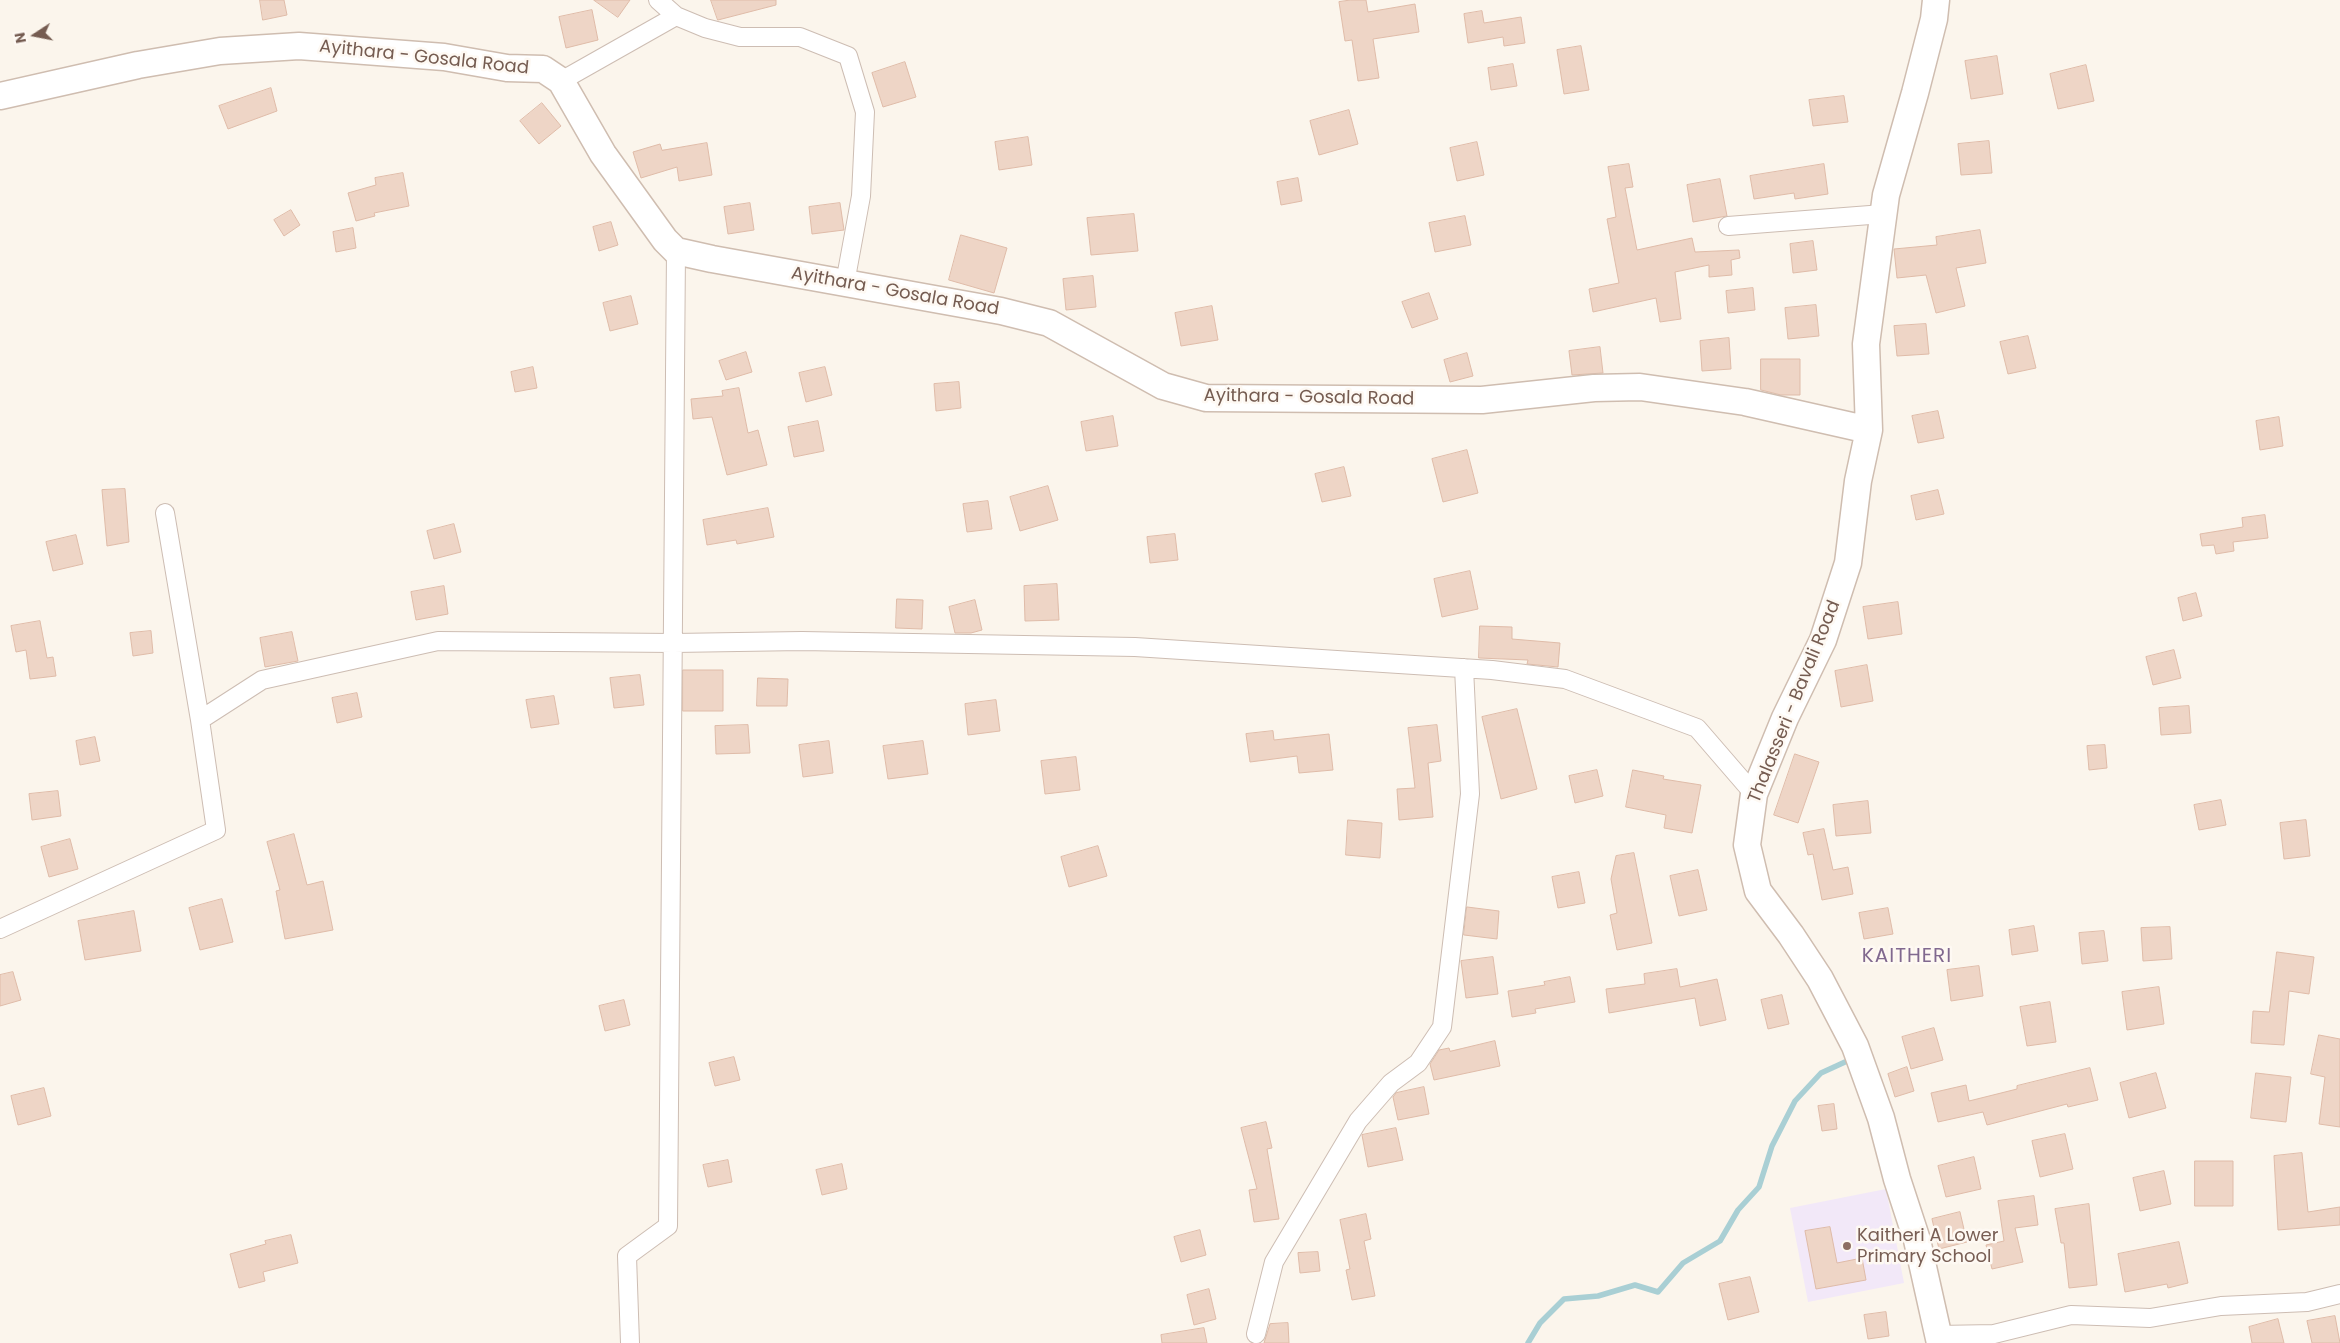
<!DOCTYPE html>
<html>
<head>
<meta charset="utf-8">
<style>
  body { margin:0 }
  #map { position:relative; width:2340px; height:1343px; overflow:hidden; background:#fbf5ec; font-family:Poppins,sans-serif }
  canvas { display:block }
  .north { position:absolute; left:10px; top:10px; width:50px; height:50px; -webkit-text-stroke:4px #fef9f3; paint-order:stroke; rotate:259deg; font-size:14px; font-weight:700; line-height:20px; text-align:center; color:#755c51 }
  .north::after { content:''; display:block; margin:auto; width:18px; height:22px; background:#755c51; clip-path:polygon(50% 0,100% 100%,50% 72%,0 100%) }
</style>
</head>
<body>
<div id="map">
<canvas width="2340" height="1343"></canvas>
<div class="north">N</div>
</div>
<script>
const context = document.querySelector('canvas').getContext('2d');
context.lineJoin = 'round';
function paint(path, color) { context.fillStyle = color; context.fill(path, 'evenodd'); }
function strokePath(path, color, width, dash) { context.strokeStyle = color; context.lineWidth = width; context.lineCap = dash ? 'butt' : 'round'; context.setLineDash(dash || []); context.stroke(path); }
function label(font, color, halo, rows, align = 'center') {
  context.font = font + ' Poppins,sans-serif'; context.lineWidth = 5; context.setLineDash([]); context.textBaseline = 'middle'; context.strokeStyle = halo; context.fillStyle = color; for (const [text, x, y, turn = 0] of rows) {
    context.save(); context.translate(x, y); context.rotate((+turn || 0) * Math.PI / 180); context.textAlign = isNaN(turn) ? turn : align; if (halo) context.strokeText(text, 0, 0); context.fillText(text, 0, 0); context.restore();
  }
}
paint(new Path2D(`
  M1886,1189L1904,1283L1808,1302L1790,1208Z`), '#f2e8f8');
strokePath(new Path2D(`
  M1528,1343L1540,1323L1564,1299L1598,1296L1635,1285L1658,1292L1683,1263L1720,1241L1738,1210L1759,1187L1772,1146L1795,1101L1821,1073L1845,1062`), '#a9cfd4', 5.5);
const building = new Path2D(`
  M260,0H284L287,15L263,20Z
  M594,0H630L618,17Z
  M711,0H776V5L718,20Z
  M1351,0H1366L1368,12L1415,4L1419,32L1373,39L1379,78L1358,81L1352,40L1345,41L1339,2Z
  M592,10L598,40L566,48L559,17Z
  M1482,11L1484,23L1521,17L1525,43L1504,46L1503,37L1468,43L1464,14Z
  M1581,46L1589,90L1564,94L1557,50Z
  M1997,56L2003,94L1971,99L1965,61Z
  M905,62L916,97L883,107L872,73Z
  M1513,64L1517,86L1491,90L1488,68Z
  M2086,65L2094,101L2058,109L2050,74Z
  M271,88L277,111L228,129L219,106Z
  M1844,96L1848,122L1813,126L1809,100Z
  M542,103L561,126L539,144L520,121Z
  M1349,110L1358,144L1319,155L1310,121Z
  M1028,137L1032,165L999,170L995,142Z
  M1989,141L1992,173L1961,175L1958,144Z
  M1477,142L1484,175L1457,181L1450,148Z
  M707,143L712,175L679,181L677,167L641,178L633,152L660,144L662,150Z
  M1629,164L1633,187L1625,188L1637,250L1692,238L1695,252L1739,250L1740,258L1731,260L1732,275L1709,277V265L1675,272L1681,319L1660,322L1656,298L1593,312L1589,289L1619,283L1607,219L1616,217L1608,167Z
  M1824,164L1828,194L1795,199L1794,193L1754,199L1750,176Z
  M403,173L409,206L374,213L375,216L356,221L348,193L376,185L375,178Z
  M1298,178L1302,201L1281,205L1277,182Z
  M1720,179L1727,216L1693,222L1687,185Z
  M750,203L754,230L728,234L724,207Z
  M840,203L844,230L812,234L809,207Z
  M291,210L300,225L284,236L274,220Z
  M1134,214L1138,251L1091,255L1087,218Z
  M1465,216L1471,245L1435,252L1429,223Z
  M611,222L618,245L599,251L593,227Z
  M353,228L356,248L336,252L333,232Z
  M1980,230L1986,263L1956,268L1965,306L1936,313L1926,275L1897,278L1894,249L1937,245L1936,237Z
  M961,235L1007,248L994,293L949,280Z
  M1813,241L1817,270L1793,273L1790,244Z
  M1093,276L1096,307L1066,310L1063,279Z
  M1753,288L1755,310L1728,313L1726,291Z
  M1429,293L1438,319L1412,328L1402,302Z
  M631,296L638,324L610,331L603,303Z
  M1816,305L1819,336L1788,339L1785,308Z
  M1212,306L1218,340L1181,346L1175,313Z
  M1926,324L1929,354L1897,356L1894,326Z
  M2028,336L2036,368L2008,374L2000,342Z
  M1729,338L1731,369L1702,371L1700,341Z
  M1600,347L1603,373L1572,375L1569,351Z
  M746,352L752,372L726,380L719,361Z
  M1467,353L1473,376L1450,382L1444,360Z
  M1761,359H1800V395H1781L1761,390Z
  M533,367L537,388L515,392L511,372Z
  M825,367L832,395L806,402L799,373Z
  M959,382L961,408L936,411L934,384Z
  M739,388L748,433L758,430L767,465L727,475L712,417L693,419L691,399L723,396L722,391Z
  M1938,411L1944,438L1918,443L1912,416Z
  M1113,416L1118,446L1086,451L1081,422Z
  M2279,417L2283,446L2260,450L2256,421Z
  M818,421L824,451L794,457L788,427Z
  M1467,450L1478,493L1443,502L1432,459Z
  M1344,467L1351,496L1322,502L1315,474Z
  M1048,486L1058,520L1020,531L1010,497Z
  M125,489L129,542L107,546L102,490Z
  M1938,490L1944,514L1916,520L1911,496Z
  M988,501L992,529L967,532L963,504Z
  M768,508L774,537L737,544L736,540L707,545L703,520Z
  M2265,515L2268,538L2233,542L2234,551L2216,554L2214,545L2202,546L2200,534L2243,527L2242,518Z
  M454,524L461,552L434,559L427,531Z
  M1175,534L1178,560L1150,563L1147,537Z
  M76,535L83,564L53,571L46,542Z
  M1470,571L1478,609L1442,617L1434,579Z
  M1057,584L1059,620L1025,621L1024,586Z
  M444,586L448,614L416,620L411,592Z
  M2196,593L2202,616L2183,621L2178,598Z
  M897,599L923,600L922,629L896,628Z
  M975,600L982,630L971,633H955L949,607Z
  M1898,602L1902,634L1868,639L1863,607Z
  M40,621L47,658L53,657L56,676L30,679L26,650L16,652L11,626Z
  M1480,626L1512,627V639L1560,643L1558,667L1527,664L1528,660L1479,658Z
  M151,631L153,653L133,656L130,633Z
  M292,632L298,661L265,667L260,638Z
  M2174,650L2181,678L2153,685L2146,657Z
  M1867,665L1873,701L1841,707L1835,671Z
  M683,670H723V711H683Z
  M640,675L644,705L614,708L610,678Z
  M758,678L788,679L787,706H757Z
  M357,693L362,717L337,723L332,698Z
  M554,696L559,724L531,728L526,700Z
  M996,700L1000,731L968,735L965,704Z
  M2189,706L2191,733L2161,735L2159,708Z
  M1517,709L1537,789L1501,799L1482,717Z
  M748,725L750,753L716,754L715,726Z
  M1437,725L1441,761L1428,763L1433,817L1399,820L1397,789L1415,788L1408,728Z
  M1273,731L1274,740L1329,734L1333,770L1299,773L1297,756L1250,762L1246,734Z
  M95,737L100,761L80,765L76,741Z
  M829,741L833,773L803,777L799,745Z
  M923,741L928,774L888,779L883,746Z
  M2105,745L2107,768L2089,770L2087,746Z
  M1795,754L1819,762L1798,823L1774,815Z
  M1076,757L1080,790L1045,794L1041,761Z
  M1597,770L1603,796L1575,803L1569,776Z
  M1633,770L1664,776L1663,779L1701,785L1692,833L1664,828L1666,815L1626,807Z
  M58,791L61,816L32,820L29,794Z
  M2221,800L2226,825L2199,830L2194,805Z
  M1868,801L1871,833L1836,836L1833,805Z
  M1348,820L1382,823L1380,858L1346,855Z
  M2306,820L2310,856L2284,859L2280,823Z
  M1824,829L1833,870L1848,867L1853,894L1822,900L1813,854L1808,855L1803,833Z
  M294,834L307,885L323,881L333,930L285,939L276,891L280,890L267,842Z
  M70,839L78,869L49,877L41,847Z
  M1098,846L1107,876L1069,887L1061,857Z
  M1634,853L1652,943L1617,950L1610,915L1617,913L1611,879L1616,856Z
  M1698,870L1707,910L1679,916L1670,876Z
  M1579,872L1585,903L1558,908L1552,877Z
  M222,899L233,942L200,950L189,908Z
  M1467,907L1499,911L1497,939L1464,935Z
  M1888,908L1893,934L1864,939L1859,913Z
  M134,911L141,951L85,960L78,921Z
  M2034,926L2038,951L2012,955L2009,930Z
  M2170,927L2172,959L2143,961L2141,928Z
  M2104,931L2108,961L2082,964L2079,933Z
  M2277,952L2314,957L2309,994L2289,991L2284,1045L2251,1043L2253,1011L2269,1012Z
  M1493,957L1498,994L1466,998L1461,961Z
  M1979,966L1983,996L1951,1001L1947,970Z
  M1677,969L1680,987L1717,979L1726,1020L1700,1026L1695,998L1609,1013L1606,989L1645,984L1644,974Z
  M13,972L21,1000L0,1006V975Z
  M1570,977L1575,1002L1535,1009L1536,1013L1512,1017L1508,991L1545,985L1544,982Z
  M2159,987L2164,1024L2127,1030L2122,992Z
  M1782,995L1789,1024L1768,1029L1761,1000Z
  M624,1000L630,1025L605,1031L599,1006Z
  M2050,1002L2056,1042L2027,1046L2020,1007Z
  M1934,1028L1943,1060L1911,1069L1902,1037Z
  M2319,1035L2340,1039V1127L2319,1124L2325,1077L2311,1074Z
  M1495,1041L1500,1066L1434,1080L1430,1064L1439,1050L1449,1048L1450,1051Z
  M734,1057L740,1080L715,1086L709,1063Z
  M1907,1067L1914,1091L1895,1097L1888,1074Z
  M2090,1068L2098,1100L2068,1107L2067,1104L1987,1125L1983,1112L1938,1122L1931,1093L1966,1085L1969,1101L2017,1089V1086Z
  M2156,1073L2166,1108L2129,1118L2120,1083Z
  M2256,1073L2291,1077L2286,1122L2251,1118Z
  M1424,1087L1429,1114L1398,1120L1393,1097L1396,1093Z
  M44,1088L51,1116L18,1125L11,1096Z
  M1834,1104L1837,1129L1822,1131L1818,1106Z
  M1266,1122L1272,1148L1267,1149L1279,1219L1254,1222L1249,1190L1257,1189L1241,1128Z
  M1396,1128L1403,1160L1368,1167L1362,1135Z
  M2065,1134L2073,1169L2040,1177L2032,1141Z
  M2302,1153L2308,1212L2340,1207V1225L2278,1230L2274,1156Z
  M1974,1157L1981,1189L1946,1197L1938,1166Z
  M728,1160L732,1182L708,1187L703,1165Z
  M2195,1161H2233V1206H2195Z
  M842,1164L847,1189L822,1195L816,1170Z
  M2164,1171L2171,1204L2140,1211L2133,1178Z
  M2034,1196L2038,1225L2015,1228L2023,1262L1992,1269L1986,1245L2004,1241L1998,1201Z
  M2089,1204L2097,1285L2069,1288L2064,1243H2061L2055,1209Z
  M1960,1212L1967,1242L1939,1249L1932,1219Z
  M1366,1214L1371,1239L1364,1241L1375,1296L1352,1300L1346,1270L1350,1269L1340,1220Z
  M1830,1227L1837,1263L1862,1258L1866,1280L1816,1289L1805,1231Z
  M1200,1230L1206,1255L1181,1262L1174,1237Z
  M291,1235L298,1263L263,1272L265,1281L239,1288L230,1254L266,1244L265,1241Z
  M2179,1242L2188,1283L2168,1288L2167,1284L2125,1292L2118,1254Z
  M1318,1252L1320,1271L1300,1273L1298,1253Z
  M1750,1277L1759,1312L1728,1320L1719,1284Z
  M1209,1289L1216,1319L1194,1325L1187,1295Z
  M1886,1312L1889,1336L1868,1339L1864,1315Z
  M2335,1316L2340,1343H2312L2307,1321Z
  M2278,1319L2284,1343H2252L2249,1327Z
  M1288,1323L1289,1343H1264L1270,1324Z
  M1204,1328L1207,1343H1162L1161,1335Z`);
paint(building, '#eed5c6');
strokePath(building, '#dfbba8', 1);
const street = new Path2D(`
  M658,0L676,16L705,28L740,37H800L848,56L865,112L861,196L845,283
  M561,81L676,16
  M1728,226L1883,214
  M165,513L200,720
  M0,929L216,830L200,720L262,680L438,641L674,643L802,641L1135,647L1492,670L1565,679L1697,728L1754,794
  M1256,1334L1274,1262L1358,1121L1391,1083L1418,1063L1442,1027L1470,794L1464,668
  M1938,1335L1994,1334L2071,1315L2150,1318L2221,1306L2307,1302L2340,1294
  M630,1343L627,1256L668,1226L676,251`);
const secondary = new Path2D(`
  M1936,0L1934,19L1915,93L1886,195L1866,344L1869,430L1858,481L1848,563L1823,640L1785,718L1754,794L1747,845L1758,891L1791,935L1820,979L1855,1046L1881,1118L1897,1179L1917,1240L1940,1343
  M0,96L138,65L220,51L299,46L444,57L507,68L543,69L561,81L603,154L665,240L676,251L712,259L1001,311L1049,323L1163,386L1206,398L1482,400L1594,388L1640,387L1745,402L1869,430`);
strokePath(street, '#cdbdb3', 20);
strokePath(secondary, '#cfbdb0', 29);
strokePath(street, '#fff', 18);
strokePath(secondary, '#fff', 26);
for (const [x, y, r, color] of [
  [1847,1246,5,"#8d6e63"]
]) { const dot = new Path2D(); dot.arc(x, y, r, 0, 2 * Math.PI); context.fillStyle = color; context.fill(dot); strokePath(dot, '#fef9f3', 2); }
label('18px', '#755c51', '#fef9f3', [
  ["Ayithara - Gosala Road",424,58,6],
  ["Ayithara - Gosala Road",895,292,10],
  ["Ayithara - Gosala Road",1309,398,1],
  ["Thalasseri - Bavali Road",1795,702,-68]
]);
label('18px', '#785e54', '#fef9f3', [
  ["Kaitheri A Lower",1857,1236],
  ["Primary School",1857,1257]
], 'left');
context.letterSpacing = '1px';
label('20px', '#81698f', '#fef9f3', [
  ["KAITHERI",1907,957]
]);
context.letterSpacing = '0px';
</script>
</body>
</html>
